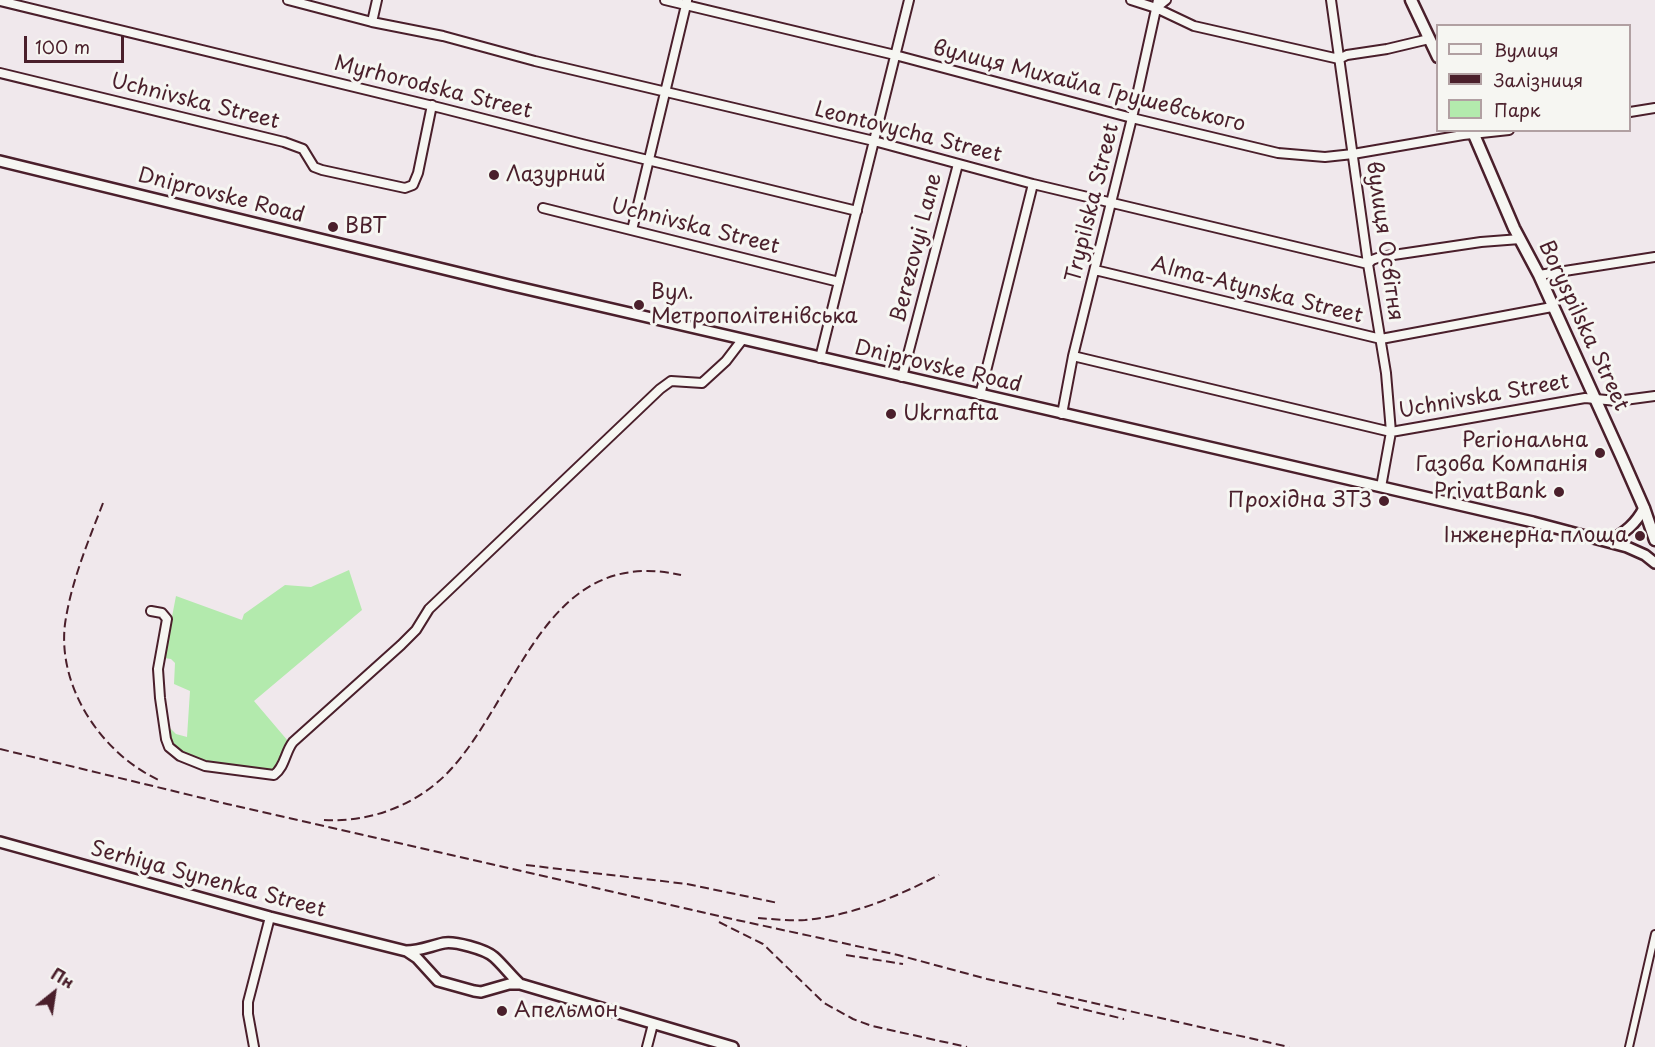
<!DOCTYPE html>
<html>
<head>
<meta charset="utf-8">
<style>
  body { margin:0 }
  #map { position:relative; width:1655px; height:1047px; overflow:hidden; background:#f0e8ec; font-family:"Playpen Sans",sans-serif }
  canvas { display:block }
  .legend { position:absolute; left:1436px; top:24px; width:195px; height:108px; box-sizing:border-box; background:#f6f6f2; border:2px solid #b1a0a2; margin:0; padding:8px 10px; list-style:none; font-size:18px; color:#4a1f2b }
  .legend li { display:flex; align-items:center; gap:12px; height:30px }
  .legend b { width:30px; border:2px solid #b1a0a2 }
  .north { position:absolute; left:24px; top:963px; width:60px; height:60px; -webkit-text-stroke:4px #f6f6f2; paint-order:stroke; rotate:30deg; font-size:16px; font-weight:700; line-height:24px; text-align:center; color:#4a1f2b }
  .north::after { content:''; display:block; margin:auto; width:21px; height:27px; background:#4a1f2b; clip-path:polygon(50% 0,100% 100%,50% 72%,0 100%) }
  .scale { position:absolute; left:24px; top:36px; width:100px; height:27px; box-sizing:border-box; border:3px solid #4a1f2b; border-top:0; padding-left:8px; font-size:18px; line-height:21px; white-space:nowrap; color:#4a1f2b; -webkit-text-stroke:4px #f6f6f2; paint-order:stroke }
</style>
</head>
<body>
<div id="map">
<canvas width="1655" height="1047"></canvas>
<ul class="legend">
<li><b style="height:8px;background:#f6f6f2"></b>Вулиця</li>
<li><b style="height:8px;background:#4a1f2b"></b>Залізниця</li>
<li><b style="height:16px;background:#b3eaad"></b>Парк</li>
</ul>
<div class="north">Пн</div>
<div class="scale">100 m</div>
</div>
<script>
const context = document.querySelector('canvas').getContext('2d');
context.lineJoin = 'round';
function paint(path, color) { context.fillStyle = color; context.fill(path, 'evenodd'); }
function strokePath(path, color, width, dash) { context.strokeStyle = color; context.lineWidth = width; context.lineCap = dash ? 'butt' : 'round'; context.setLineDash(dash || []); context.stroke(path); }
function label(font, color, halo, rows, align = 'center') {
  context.font = font + ' "Playpen Sans",sans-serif'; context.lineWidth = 6; context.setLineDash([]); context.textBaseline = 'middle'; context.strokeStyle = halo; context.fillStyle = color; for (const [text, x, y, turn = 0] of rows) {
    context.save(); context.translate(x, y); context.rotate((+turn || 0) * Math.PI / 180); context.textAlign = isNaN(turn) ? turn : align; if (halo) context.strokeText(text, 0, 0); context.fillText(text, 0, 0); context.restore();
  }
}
paint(new Path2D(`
  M349,570L362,610L254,701L288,741L277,768L269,772C250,769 195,763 181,752C172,745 169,734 166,724L176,734L187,737L190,691L174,684L175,663L171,659L164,658L176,596L242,620L244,614L285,585L311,587Z`), '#b3eaad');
const pedestrian = new Path2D(`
  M1629,1047L1655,934`);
const minor = new Path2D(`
  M288,0L372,22L443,36L535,61L874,141L1033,184L1368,264L1372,260L1380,257L1481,242L1520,239
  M665,0L895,55L1132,118L1278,153L1325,157L1353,154L1463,135L1509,130
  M1131,0L1156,8L1194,26L1339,59L1347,55L1387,49L1429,39
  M1331,0L1368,264L1386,373L1391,432L1381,487
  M0,1L441,108L582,144L857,211
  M1156,8L1166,0
  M372,22L377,0
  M0,73L284,142L303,149L314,167L322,170L405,188L413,185L418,173L432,105
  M1630,112L1655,108
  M543,208L839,282
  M632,230L687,1
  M1095,270L1381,339L1552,307
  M1539,275L1655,257
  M1073,356L1391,432L1585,398L1617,401L1655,396
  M820,358L909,0
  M902,377L958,164
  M980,395L1033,184
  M1062,414L1073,356L1132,118L1158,0
  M151,611L162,613L167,619L158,669L160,698L166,739L169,747L180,756L205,766L274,775C285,767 285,752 293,742L401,645L416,630L429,609L660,389L671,381L702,383L726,361L742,340
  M254,1047L248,1014V1002L270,917
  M647,1047L653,1024`);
const tertiary = new Path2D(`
  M0,161L509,285L1533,522L1627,547L1645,555L1655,563
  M1610,541C1625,532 1636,524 1644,508
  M0,842L270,917L406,951C420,951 430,946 444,943C454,941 485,949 494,957C503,965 511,976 520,984
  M408,952L417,958L438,981L474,991L481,992L509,984H520L733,1047`);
const secondary = new Path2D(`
  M1411,0L1438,57
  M1472,130L1514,228L1539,275L1622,458L1644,508L1655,540`);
strokePath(pedestrian, '#4a1f2b', 10);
strokePath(minor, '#4a1f2b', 12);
strokePath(tertiary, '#4a1f2b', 14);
strokePath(secondary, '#4a1f2b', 15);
strokePath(pedestrian, '#f6f6f2', 6);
strokePath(minor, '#f6f6f2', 8);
strokePath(tertiary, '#f6f6f2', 9);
strokePath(secondary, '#f6f6f2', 10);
strokePath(new Path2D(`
  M103,503C88,542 71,582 65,624C57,689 104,756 161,781
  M0,749L227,804L723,917L898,955L987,979L1289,1047
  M324,820C371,823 420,804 452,768C521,691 547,545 681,575
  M526,865L687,884L778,903
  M758,918C773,919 790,921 805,920C854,915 896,897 939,875
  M719,922L763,944L824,1003L853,1019L872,1026L967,1047
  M846,955L903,964
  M1057,1003L1124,1019`), '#4a1f2b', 2, [9, 4.5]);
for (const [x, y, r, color] of [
  [494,175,6,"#4a1f2b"],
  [333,227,6,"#4a1f2b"],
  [639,305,6,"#4a1f2b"],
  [891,414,6,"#4a1f2b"],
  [1600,453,6,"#4a1f2b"],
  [1559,492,6,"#4a1f2b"],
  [1384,501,6,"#4a1f2b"],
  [1640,536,6,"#4a1f2b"],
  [502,1011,6,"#4a1f2b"]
]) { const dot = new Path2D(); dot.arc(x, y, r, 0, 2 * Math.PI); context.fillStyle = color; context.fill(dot); strokePath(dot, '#f6f6f2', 2); }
label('21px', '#4a1f2b', '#f6f6f2', [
  ["вулиця Михайла Грушевського",1089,87,14],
  ["Myrhorodska Street",433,88,14],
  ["Uchnivska Street",195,102,14],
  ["Leontovycha Street",908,133,14],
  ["Dniprovske Road",221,196,14],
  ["Trypilska Street",1093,203,-76],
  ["Uchnivska Street",695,227,14],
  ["вулиця Освітня",1384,241,82],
  ["Berezovyi Lane",917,248,-76],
  ["Alma-Atynska Street",1257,291,14],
  ["Boryspilska Street",1583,326,65],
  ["Dniprovske Road",938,367,13],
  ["Uchnivska Street",1484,397,-10],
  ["Serhiya Synenka Street",208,880,15]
]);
label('21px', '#4a1f2b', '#f6f6f2', [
  ["Лазурний",506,175],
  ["ВВТ",345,227],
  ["Вул.",651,293],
  ["Метрополітенівська",651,317],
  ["Ukrnafta",903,414],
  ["Регіональна",1588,441,"right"],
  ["Газова Компанія",1588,465,"right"],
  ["PrivatBank",1547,492,"right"],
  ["Прохідна ЗТЗ",1372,501,"right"],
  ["Інженерна площа",1628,536,"right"],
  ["Апельмон",514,1011]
], 'left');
</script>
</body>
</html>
